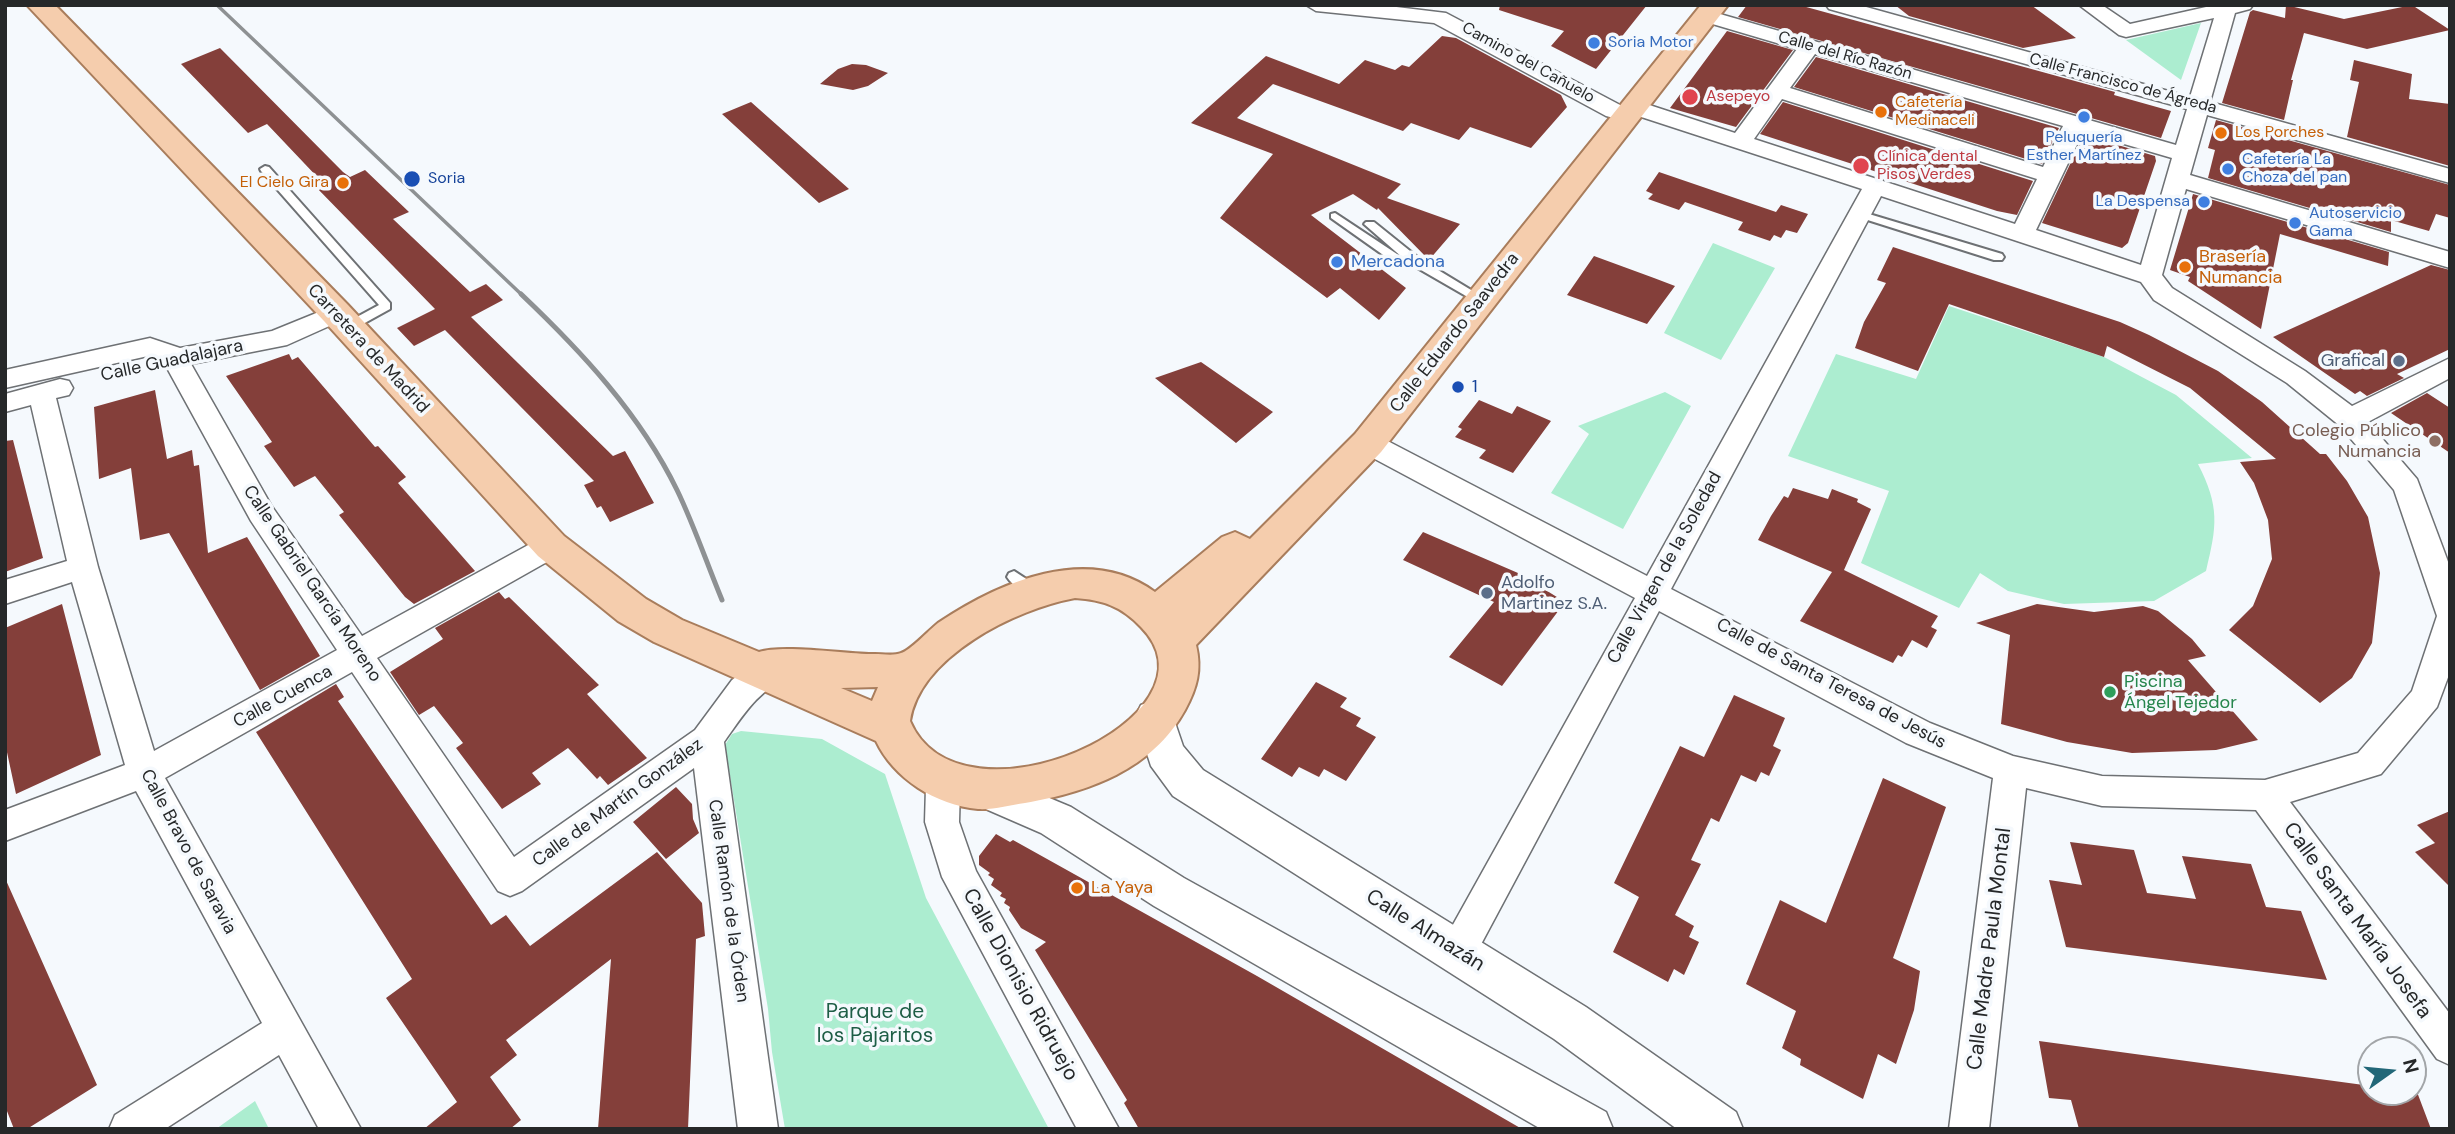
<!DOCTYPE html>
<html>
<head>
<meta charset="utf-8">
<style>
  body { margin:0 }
  #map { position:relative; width:2455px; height:1134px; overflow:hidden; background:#f5f9fd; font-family:"DM Sans",sans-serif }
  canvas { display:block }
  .frame { position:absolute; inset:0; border:7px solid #262829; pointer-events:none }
  .north { position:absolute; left:2357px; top:1036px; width:70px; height:70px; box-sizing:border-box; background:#f5f9fd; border:2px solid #a2a5a8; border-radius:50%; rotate:75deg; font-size:19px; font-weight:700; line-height:28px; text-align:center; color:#262829 }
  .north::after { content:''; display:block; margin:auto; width:24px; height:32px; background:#226778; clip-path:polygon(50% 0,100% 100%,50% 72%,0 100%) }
</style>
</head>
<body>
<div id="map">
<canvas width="2455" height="1134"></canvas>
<div class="frame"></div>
<div class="north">N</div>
</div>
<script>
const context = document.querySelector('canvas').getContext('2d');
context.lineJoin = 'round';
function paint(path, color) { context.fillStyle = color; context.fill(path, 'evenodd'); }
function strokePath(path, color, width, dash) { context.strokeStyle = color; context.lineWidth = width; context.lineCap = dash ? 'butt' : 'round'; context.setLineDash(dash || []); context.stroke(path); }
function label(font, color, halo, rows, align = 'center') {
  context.font = font + ' "DM Sans",sans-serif'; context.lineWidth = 7; context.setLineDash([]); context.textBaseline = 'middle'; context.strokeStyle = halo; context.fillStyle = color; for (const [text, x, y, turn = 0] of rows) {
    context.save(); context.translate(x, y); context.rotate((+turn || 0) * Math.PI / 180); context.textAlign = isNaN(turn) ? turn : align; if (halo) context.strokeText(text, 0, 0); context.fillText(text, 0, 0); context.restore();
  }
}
paint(new Path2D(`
  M2201,23L2181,80L2126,40Z
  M1713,243L1775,268L1721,360L1664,333Z
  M1949,306L2104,357L2176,395L2252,458L2198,464C2220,507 2217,526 2206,571L2154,601L2064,604L2008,591L1980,573L1959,608L1861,563L1889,491L1788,456L1836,354L1916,379Z
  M1665,392L1691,406L1623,529L1551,493L1589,434L1578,426Z
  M741,731L822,739L885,774L926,898L1049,1129H785L772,1052L768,1009L725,745L732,734Z
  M255,1101L269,1129H216Z`), '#acedd0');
paint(new Path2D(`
  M1500,5H1647L1596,69L1551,46L1564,31L1499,10Z
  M1747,5H1799L2115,92L2114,95L2171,111L2161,138L1738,17Z
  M1895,5H2031L2076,38L2023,48L1909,16Z
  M2286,5L2344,19L2412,5L2450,30L2367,49L2304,33L2291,80H2293L2284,120L2222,103L2250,12L2253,10L2285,18Z
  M1727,31L1793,50L1736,127L1670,108Z
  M1442,36L1456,38L1561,95L1567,107L1531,148L1470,127L1459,140L1411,123L1403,131L1273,84L1237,118L1401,184L1387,198L1460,224L1429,260L1378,208L1377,210L1353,194L1311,215L1406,288L1379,320L1340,288L1327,298L1220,218L1273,154L1191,123L1266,56L1339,84L1365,60L1395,70L1402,65L1409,67Z
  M220,48L343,172L350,177L365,170L409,212L393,219L470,292L486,284L503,300L471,317L613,456L625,451L654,503L610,522L601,506L597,508L584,485L594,481L445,330L414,346L397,328L435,309L314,185L322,182L267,124L248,133L181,64Z
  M1816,57L2059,128L2042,164L1794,87Z
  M2354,60L2412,74L2409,99L2450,104V166L2347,137L2359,82L2350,80Z
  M852,64L866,65L888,73L868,86L853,90L820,84L838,69Z
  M751,102L849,189L819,203L722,114Z
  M1783,102L2033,181L2017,215L1997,211L1760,134Z
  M2216,120L2450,185V218L2436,214L2429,231L2391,220V232L2208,178L2215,150L2208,148Z
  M2084,135L2155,156L2156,161L2128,243L2122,248L2042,223Z
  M1659,172L1776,212L1781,205L1808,214L1797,233L1786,230L1781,238L1774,235L1770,241L1738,230L1743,222L1685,202L1679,210L1648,199L1653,194L1646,191Z
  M2193,194L2389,252L2388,266L2280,234L2261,329L2188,281L2190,277L2170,270Z
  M1893,247L2120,322L2149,335L2218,371L2262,402L2320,454H2326L2347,481L2368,517L2380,573L2372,643L2352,678L2320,703L2229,630L2253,606L2272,559L2268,520L2254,483L2240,462L2276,459L2190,388L2107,346L2104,357L1949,304L1918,371L1855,348L1864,322L1886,283L1877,280Z
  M1594,256L1654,278L1675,286L1647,324L1567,295Z
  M2431,265L2450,270V349L2397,374L2404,378L2367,396L2360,391L2355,394L2273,337Z
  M289,354L292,360L298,357L375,447L378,446L406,477L398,483L475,571L414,604L405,597L339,515L344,512L315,476L294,487L264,446L272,442L226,376Z
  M1201,362L1273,412L1236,443L1155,378Z
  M155,390L167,459L192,450L194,466L199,465L208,553L247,537L320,656L260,690L169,533L140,540L131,468L99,479L94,407Z
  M2427,393L2450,408V453L2391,413Z
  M1479,400L1512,414L1517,406L1551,421L1513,473L1479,458L1486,450L1455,437L1462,429L1458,427Z
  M13,440L43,558L5,572V441Z
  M1793,488L1828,499L1832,489L1858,499L1857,502L1871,509L1844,570L1938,616L1931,627L1937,630L1927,648L1912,640L1902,657L1898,655L1893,663L1800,621L1832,572L1758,540L1771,516L1784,496L1788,498Z
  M1423,532L1518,573L1565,602L1502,686L1449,657L1494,602L1403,560Z
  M499,592L505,599L509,597L599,685L587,694L647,758L608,785L600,776L597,779L568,748L532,773L541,784L502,809L456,748L463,743L434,706L419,715L390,672L443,639L435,628Z
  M62,604L101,755L16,794L5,743V628Z
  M2037,604L2094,612L2143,606L2158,611L2192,639L2206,656L2188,660L2258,740L2216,750L2132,753L2067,742L2001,724L2010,635L1976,623Z
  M1316,682L1347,698L1340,707L1361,718L1356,726L1376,737L1346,781L1324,769L1319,777L1299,767L1292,777L1261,759Z
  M336,684L344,697L338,701L491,925L506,915L530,946L657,852L702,903L705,936L696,939L688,1129H598L611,959L506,1040L517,1055L490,1077L521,1120L510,1129H424L457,1102L386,998L412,979L256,732Z
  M1734,695L1785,718L1773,746L1781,750L1769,776L1761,772L1756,782L1741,775L1719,822L1711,818L1691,860L1701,864L1675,915L1694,926L1689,937L1699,942L1684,975L1674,969L1668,982L1613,952L1639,897L1614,883L1680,746L1704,757Z
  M1883,778L1946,807L1893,958L1920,971L1914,1010L1896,1064L1878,1054L1863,1099L1800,1065L1801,1059L1782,1048L1796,1011L1746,984L1780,900L1826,923Z
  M676,787L692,804L693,819L699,833L666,859L633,822Z
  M2450,811V887L2415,852L2435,843L2417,825Z
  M996,834L1010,842L1013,840L1257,976L1522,1129H1139L1124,1103L1127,1100L1035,950L1046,942L1021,928L1009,910L1010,907L1004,903L1006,899L1000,896L1002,893L991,885L994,879L988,875L990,873L979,865V856Z
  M2070,842L2134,850L2147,893L2196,899L2182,856L2251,864L2266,907L2301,911L2327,980L2066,947L2049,880L2082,885Z
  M5,878L97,1085L27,1129H14L5,1106Z
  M2039,1041L2371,1086V1092H2417L2431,1129H2079L2071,1100L2049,1098Z`), '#843f3a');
const service = new Path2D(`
  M265,166L269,167L390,303V309L352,330H344L342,327L344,324L379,305L261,171L260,169Z
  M1859,211L2002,254L2004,257L2002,260H1994L1855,216L1853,214Z
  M1335,213L1403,258L1364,224L1366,222H1374L1420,259L1476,293L1474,296H1466L1414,266L1396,264L1331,218V214Z
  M1014,571L1040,588L1042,592L1040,596C1029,599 1013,586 1007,577L1009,573Z`);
const minor = new Path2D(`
  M1306,5H1380L1446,13L1622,106L1625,111L1614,118L1606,116L1434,23L1316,11Z
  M1826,5H1859L2190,97L2214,18L2126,37L2119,35L2079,5H2102L2130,24L2215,5H2253L2250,9L2235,13L2210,102L2450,169V183L2207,115L2190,175L2450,252V268L2186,189L2162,275L2172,288L2305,371L2352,406L2450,358V378L2368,422L2417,479L2450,567V672L2437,707L2381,774L2290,802L2450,1014V1065L2437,1059L2256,810L2102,806L2026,788L1989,1129H1949L1993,778L1906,743L1659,611L1471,963L1458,968L1445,963L1440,951L1445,939L1635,598L1358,450L1354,443L1358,436L1368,433L1378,436L1647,576L1862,189L1626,112L1623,107L1626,102L1634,100L1735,133L1797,49L1699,20L1696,16L1699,12H1713L2176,145L2187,109L1829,9ZM1815,54L2063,126L2043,167L1790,88ZM1782,99L2037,179L2015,224L1754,139ZM2083,132L2172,158L2141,265L2036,230ZM1881,196L2141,282L2154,300L2287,383L2340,426L2394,490L2437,616L2412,691L2358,753L2265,780L2102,776L2013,756L1930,723L1671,589Z
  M336,305L345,307L349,313L345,319L287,345L191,364L271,505L362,636L541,538L551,535L561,538L566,546L561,554L377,658L514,857L695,730L732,680L752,665L780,654L791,658L796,667L791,676C758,690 744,714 724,742L778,1129H738L694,768L522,891L510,896L498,891L352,672L165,778L361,1129H319L279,1055L165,1129H109L115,1115L262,1023L136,791L5,841V810L125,765L72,582L5,604V580L67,561L31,405L5,412V394L60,379L69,381L73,388L69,395L56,398L98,567L154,751L337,650L251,521L167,368L149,367L145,361L148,356L5,388V370L150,338L180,348L272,331Z
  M940,762L952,767L960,787L959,822L976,871L1119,1129H1077L942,877L925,822L926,787L923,777L928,767Z`);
const tertiary = new Path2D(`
  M1155,700L1169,705L1183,746L1203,770L1586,1007L1736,1112L1743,1129H1677L1554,1039L1173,796L1151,766L1135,717L1141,705Z
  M987,772L1071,807L1184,878L1606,1112L1613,1129H1541L1154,906L1041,833L972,803L966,790L972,777Z`);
const primary = new Path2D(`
  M27,5H55L348,305L564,536L646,599L682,620L759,652C783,644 845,654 875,654C882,654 894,656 901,653C910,651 929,630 938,623C999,582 1088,543 1155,592L1222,537L1235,532L1250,539L1355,434L1701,5H1728L1381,452L1196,645C1202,670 1197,688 1185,710C1152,770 1088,792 1025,803C1010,805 993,810 978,809C936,805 894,779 876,741L654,642L618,621L538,556L324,321ZM1075,598C1103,600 1121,606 1141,627C1230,717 960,838 910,721C920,656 1016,609 1075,598ZM878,687L872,701L841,688Z`);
strokePath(service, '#6e7174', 4);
strokePath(minor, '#6e7174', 3);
strokePath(tertiary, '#6e7174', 3);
strokePath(primary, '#a97d5c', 4);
paint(service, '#fff');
paint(minor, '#fff');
paint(tertiary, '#fff');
paint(primary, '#f5cdad');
strokePath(new Path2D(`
  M217,5L522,295`), '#8e9193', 3.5);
strokePath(new Path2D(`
  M521,294C581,351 640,414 677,490C694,525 707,564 722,600`), '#8e9193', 5);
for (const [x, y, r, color] of [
  [1594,43,7,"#3f7fe0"],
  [1690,97,9,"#e0444e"],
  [1881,112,7,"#e8710a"],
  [2084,117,7,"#3f7fe0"],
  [2221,133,7,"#e8710a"],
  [1861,166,9,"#e0444e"],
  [2228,169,7,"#3f7fe0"],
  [412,179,9,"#1a4fb4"],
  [343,183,7,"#e8710a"],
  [2204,202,7,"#3f7fe0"],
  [2295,223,7,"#3f7fe0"],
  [1337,262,7,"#3f7fe0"],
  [2185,267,7,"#e8710a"],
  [2399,361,7,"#5c6f8a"],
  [1458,387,7,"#1a4fb4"],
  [2435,441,7,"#8d6e63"],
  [1487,593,7,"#5c6f8a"],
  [2110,692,7,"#2e9e5b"],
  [1077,888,7,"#e8710a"]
]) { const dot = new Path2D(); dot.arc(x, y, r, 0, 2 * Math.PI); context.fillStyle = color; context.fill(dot); strokePath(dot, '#f5f9fd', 2.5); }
label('16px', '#366cbe', '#f5f9fd', [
  ["Soria Motor",1608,43],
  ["Peluquería",2084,138,"center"],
  ["Esther Martínez",2084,156,"center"],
  ["Cafetería La",2242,160],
  ["Choza del pan",2242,178],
  ["La Despensa",2190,202,"right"],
  ["Autoservicio",2309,214],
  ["Gama",2309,232]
], 'left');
label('16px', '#262829', '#f5f9fd', [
  ["Calle del Río Razón",1845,56,16],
  ["Camino del Cañuelo",1528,63,29],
  ["Calle Francisco de Ágreda",2123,84,15]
]);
label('16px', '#be3a42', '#f5f9fd', [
  ["Asepeyo",1706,97],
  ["Clínica dental",1877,157],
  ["Pisos Verdes",1877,175]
], 'left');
label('16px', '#c56008', '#f5f9fd', [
  ["Cafetería",1895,103],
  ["Medinaceli",1895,121],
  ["Los Porches",2235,133],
  ["El Cielo Gira",329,183,"right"]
], 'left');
label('16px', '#164399', '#f5f9fd', [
  ["Soria",428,179]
], 'left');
label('18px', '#c56008', '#f5f9fd', [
  ["Brasería",2199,257],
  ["Numancia",2199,278],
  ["La Yaya",1091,888]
], 'left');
label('18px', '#366cbe', '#f5f9fd', [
  ["Mercadona",1351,262]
], 'left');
label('18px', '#262829', '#f5f9fd', [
  ["Calle Eduardo Saavedra",1455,333,-52],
  ["Carretera de Madrid",368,349,47],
  ["Calle Guadalajara",172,361,-12],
  ["Calle Virgen de la Soledad",1665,568,-61],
  ["Calle Gabriel García Moreno",312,584,56],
  ["Calle de Santa Teresa de Jesús",1831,684,28],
  ["Calle Cuenca",283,697,-29],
  ["Calle de Martín González",618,803,-36],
  ["Calle Bravo de Saravia",188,852,62],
  ["Calle Ramón de la Órden",728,901,82]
]);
label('18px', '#4e5e75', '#f5f9fd', [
  ["Grafical",2385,361],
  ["Adolfo",1501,583,"left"],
  ["Martinez S.A.",1501,604,"left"]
], 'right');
label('18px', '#164399', '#f5f9fd', [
  ["1",1472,387]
], 'left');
label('18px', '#785e54', '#f5f9fd', [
  ["Colegio Público",2421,431],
  ["Numancia",2421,452]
], 'right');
label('18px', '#27864d', '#f5f9fd', [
  ["Piscina",2124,682],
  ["Ángel Tejedor",2124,703]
], 'left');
label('21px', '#262829', '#f5f9fd', [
  ["Calle Santa María Josefa",2357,921,54],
  ["Calle Almazán",1425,931,32],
  ["Calle Madre Paula Montal",1990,949,-83],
  ["Calle Dionisio Ridruejo",1020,985,61]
]);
label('21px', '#1e5e46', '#f5f9fd', [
  ["Parque de",875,1012],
  ["los Pajaritos",875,1036]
]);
</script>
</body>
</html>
